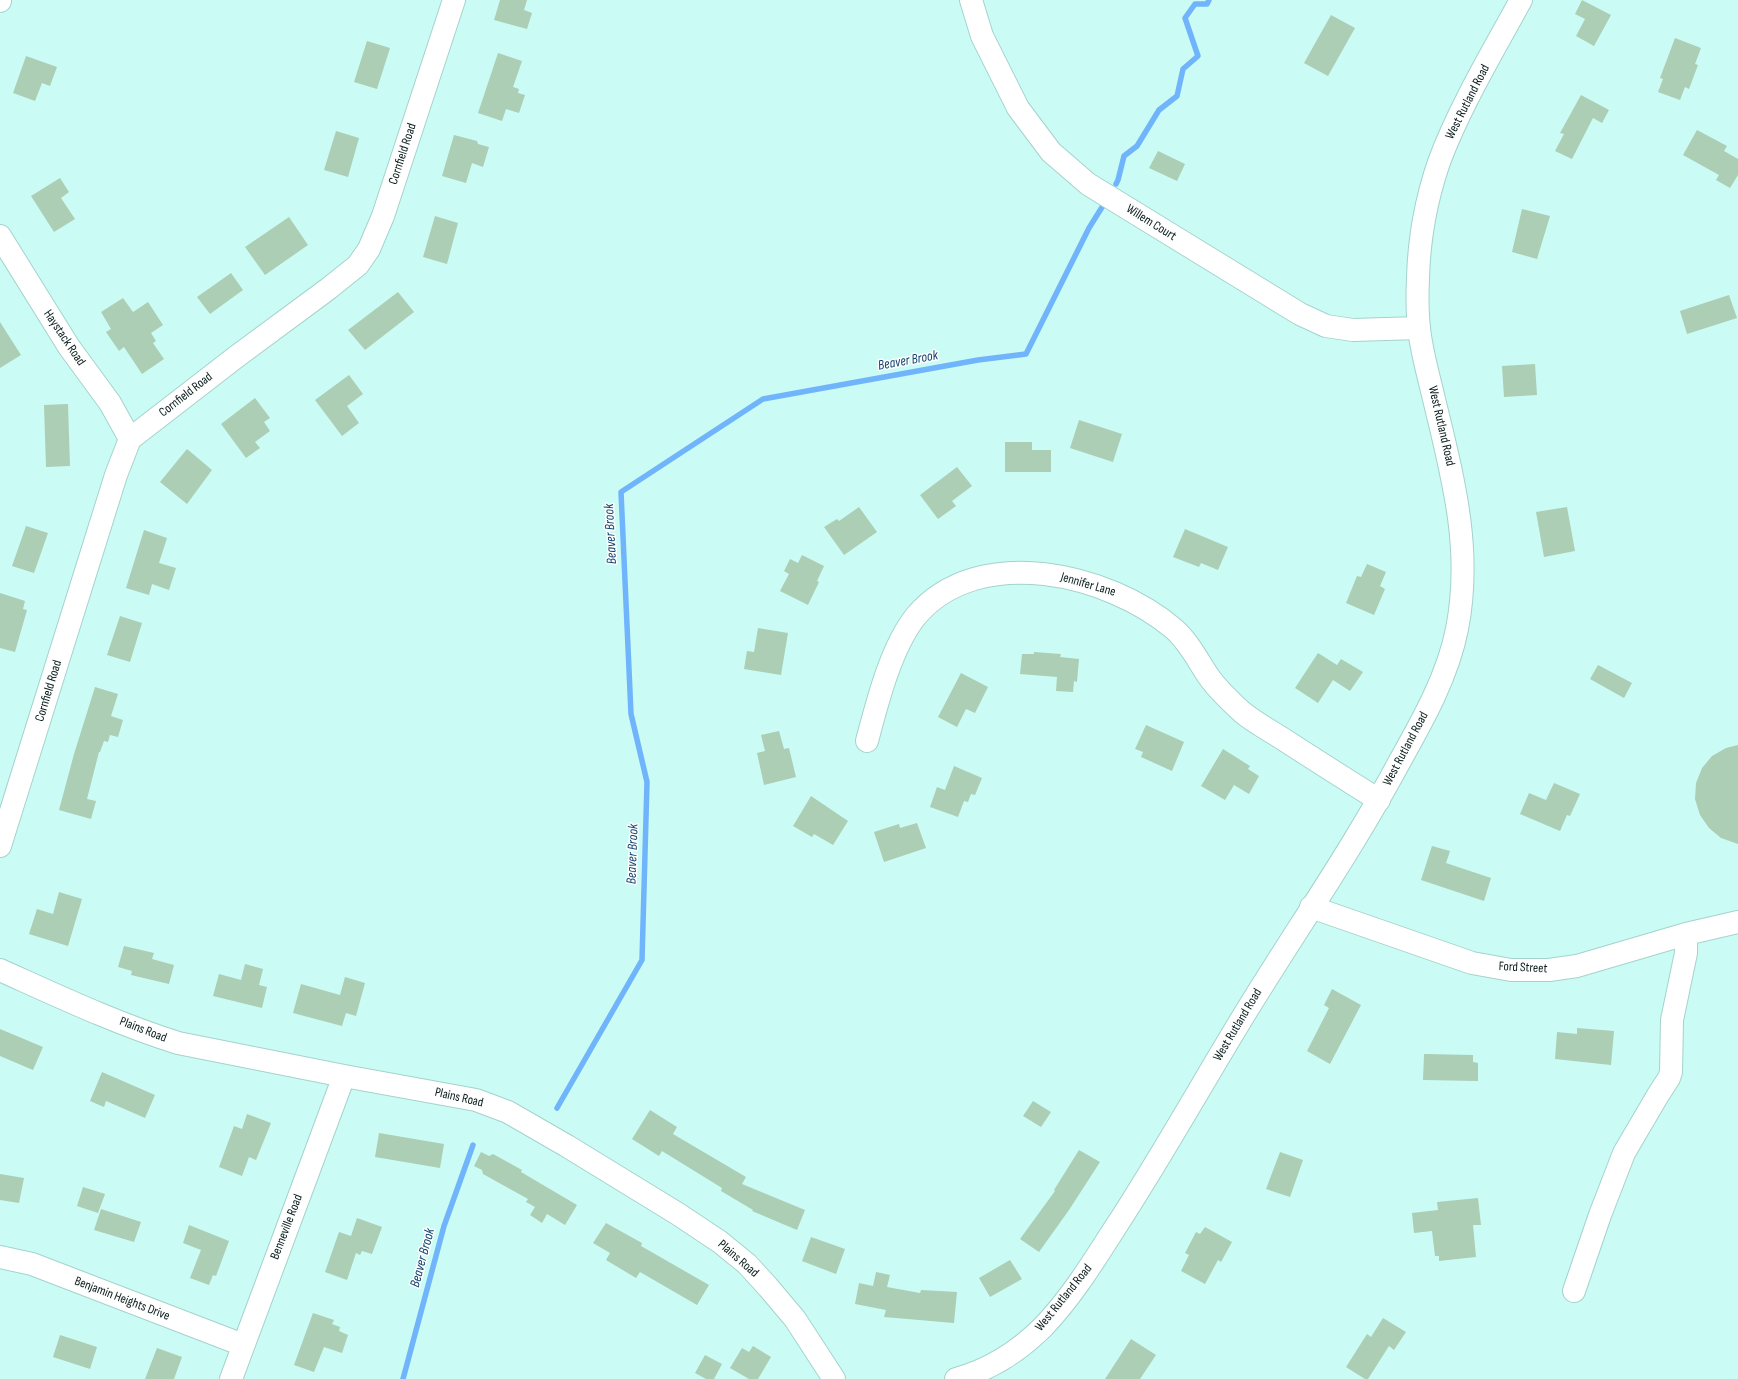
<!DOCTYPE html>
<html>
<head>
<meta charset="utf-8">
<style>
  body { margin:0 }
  canvas { display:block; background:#cbfbf5 }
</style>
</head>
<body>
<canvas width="1738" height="1379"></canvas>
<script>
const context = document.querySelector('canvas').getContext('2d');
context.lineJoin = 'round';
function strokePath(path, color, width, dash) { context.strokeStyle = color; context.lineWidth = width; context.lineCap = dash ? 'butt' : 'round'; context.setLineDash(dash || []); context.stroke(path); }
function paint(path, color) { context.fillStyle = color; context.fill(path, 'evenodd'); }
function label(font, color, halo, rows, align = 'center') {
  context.font = font + ' "Sofia Sans Condensed",sans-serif'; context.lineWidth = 3; context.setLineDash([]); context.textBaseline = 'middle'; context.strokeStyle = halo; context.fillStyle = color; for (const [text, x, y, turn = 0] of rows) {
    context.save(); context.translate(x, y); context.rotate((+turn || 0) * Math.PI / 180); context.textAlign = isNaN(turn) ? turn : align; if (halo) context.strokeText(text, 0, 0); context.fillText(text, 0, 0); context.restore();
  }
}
strokePath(new Path2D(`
  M1116,184L1118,180L1124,156L1137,146L1159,110L1177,96L1183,69L1198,56L1185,18L1195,4H1207L1209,0
  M557,1108L642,960L647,782L631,714L621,492L763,399L978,360L1026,354L1089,228L1104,204
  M403,1379L444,1226L473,1145`), '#70b5fc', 5.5);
paint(new Path2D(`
  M500,0H527L524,10L532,13L527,29L494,20Z
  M1582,0L1611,15L1594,46L1576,36L1585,19L1575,14Z
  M1331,15L1355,28L1328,76L1304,63Z
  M1675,38L1701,48L1695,64L1698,65L1689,89L1685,87L1680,100L1658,92L1663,79L1660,78Z
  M367,41L390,48L377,89L354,82Z
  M498,53L522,61L513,87L519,89L518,93L525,95L519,113L506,109L502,121L478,113Z
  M26,56L57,67L50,86L42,83L35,101L13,93Z
  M1581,95L1609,110L1602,123L1593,118L1572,159L1555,151L1564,134L1560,133Z
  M1697,130L1727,146L1724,151L1738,159V175L1730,188L1716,180L1719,175L1683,155Z
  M336,131L359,138L348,177L324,170Z
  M454,135L477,141L478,144L489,147L483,167L472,163L466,183L442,176Z
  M1158,151L1185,164L1177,181L1149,168Z
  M60,178L69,192L61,198L75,219L54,232L31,196Z
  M1522,209L1550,216L1537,259L1512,252Z
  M435,216L458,223L447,264L423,257Z
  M289,217L308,245L265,275L245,247Z
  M231,273L243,290L210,314L197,297Z
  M398,292L414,312L365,350L348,330Z
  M1729,295L1737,318L1687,334L1680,311Z
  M123,298L133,312L148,302L163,325L151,333L156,341L153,343L164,359L142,374L124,347L119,351L106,332L111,329L101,312Z
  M0,322L21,355L0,368Z
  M1535,364L1537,395L1504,397L1502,366Z
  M349,375L363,394L347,406L359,423L342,436L315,400Z
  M255,398L270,418L264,422L270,431L255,442L260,448L246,458L221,424Z
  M68,404L70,466L46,467L44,405Z
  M1079,420L1122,434L1113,462L1070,448Z
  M1005,442H1032V450H1051V472H1005Z
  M187,449L212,470L187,504L160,482Z
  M957,467L972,486L952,501L956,506L938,519L920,495Z
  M859,507L877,532L844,555L824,527L837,519L839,521Z
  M1567,507L1575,551L1544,557L1536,512Z
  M26,526L48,533L34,573L12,566Z
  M1185,529L1228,547L1218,570L1201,563L1199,567L1173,557Z
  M144,530L167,538L159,563L176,568L169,590L152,584L149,595L126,588Z
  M802,555L824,566L817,581L819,582L808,605L780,591L789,574L784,571L790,559L798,563Z
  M1367,564L1386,572L1380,586L1385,589L1374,615L1346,603L1357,576L1361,577Z
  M0,593L25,601L23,609L27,610L15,652L0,648Z
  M120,616L142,623L130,662L107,655Z
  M758,628L788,633L781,675L744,669L747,651L754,652Z
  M1034,652L1061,654L1060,657L1079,659L1077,682L1074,681L1073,692L1056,691L1057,677L1020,674L1022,654H1034Z
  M1318,653L1337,665L1341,659L1363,672L1350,691L1333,680L1318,703L1295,688Z
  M1598,665L1632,683L1624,698L1590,679Z
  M961,673L988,687L975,713L966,709L957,727L938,717Z
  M95,687L118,694L111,716L123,720L118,737L110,735L108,742L104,741L100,752H99L87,799L96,801L91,819L59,810L74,754Z
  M1146,725L1184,742L1172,771L1141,757L1143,752L1135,749Z
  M779,731L784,749L789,748L796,777L764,785L757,753L765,751L761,735Z
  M1738,745V844L1721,838L1709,828L1700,815L1695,799L1696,783L1702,768L1712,756L1726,748Z
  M1223,749L1250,766L1248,769L1259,776L1249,794L1234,785L1225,800L1201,786Z
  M954,766L982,778L975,795L971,794L968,802L964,801L958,817L930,807L937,787L945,790Z
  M1554,783L1580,794L1570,816L1567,815L1560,831L1520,814L1529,793L1546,800Z
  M811,796L848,821L833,845L814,834L812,837L793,826Z
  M917,823L926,848L884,862L874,832L899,824L900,828Z
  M1432,846L1450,851L1446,863L1491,878L1484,901L1421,880Z
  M59,892L82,899L68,946L29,934L37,909L53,914Z
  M124,946L154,953L152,959L174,965L169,984L131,975L132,971L118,967Z
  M245,964L263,969L259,985L267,987L262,1008L213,996L219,974L241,980Z
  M345,977L365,983L356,1016L346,1013L342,1026L293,1013L301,984L340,995Z
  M1332,989L1361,1005L1330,1064L1307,1051L1329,1008L1324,1005Z
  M1577,1028L1614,1031L1611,1065L1555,1059L1557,1032L1577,1034Z
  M0,1029L43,1047L33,1070L0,1056Z
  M1424,1054L1473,1055V1062L1478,1063V1081L1423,1080Z
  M102,1072L155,1095L145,1118L106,1101L104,1107L90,1101Z
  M1033,1101L1051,1112L1041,1127L1023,1116Z
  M650,1110L677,1127L673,1134L746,1177L742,1184L805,1210L797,1230L752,1211L753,1210L721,1191L722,1188L662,1151L659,1156L632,1139Z
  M247,1114L271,1123L256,1160L249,1157L242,1176L219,1167L234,1126L242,1129Z
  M379,1133L444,1144L440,1168L375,1157Z
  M1079,1150L1100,1162L1069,1210L1039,1252L1020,1239L1055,1191L1054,1190Z
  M481,1152L489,1156L493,1154L522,1170L521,1172L577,1205L565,1225L547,1214L542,1223L530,1215L535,1207L526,1202L528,1199L483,1174L482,1170L474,1166Z
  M1280,1152L1303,1160L1290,1197L1266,1189Z
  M0,1174L24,1178L19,1203L0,1200Z
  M83,1187L105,1194L98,1213L77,1206Z
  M1478,1198L1481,1225H1473L1476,1257L1439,1261V1256H1435L1432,1231L1414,1233L1412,1213L1438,1210L1437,1202Z
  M101,1209L141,1222L134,1242L94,1230Z
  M357,1218L382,1227L372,1254L362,1251L360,1255L356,1253L347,1280L325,1272L339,1232L351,1236Z
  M606,1223L642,1243L641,1246L709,1285L697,1305L640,1272L636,1278L606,1260L610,1253L593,1243Z
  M189,1225L229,1241L216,1276L213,1275L209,1285L190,1278L201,1250L183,1243Z
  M1205,1227L1232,1242L1221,1262L1218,1260L1205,1284L1181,1271L1189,1255L1185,1253L1196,1232L1200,1234Z
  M811,1237L845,1249L836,1274L802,1261Z
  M1010,1260L1022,1279L990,1297L979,1278Z
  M876,1272L890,1275L887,1287L920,1293L921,1290L957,1292L954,1323L884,1317L886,1310L855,1304L859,1283L873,1286Z
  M313,1313L334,1320L332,1324L340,1327L339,1331L348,1335L342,1353L324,1347L314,1372L294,1365Z
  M1383,1318L1406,1332L1394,1350L1389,1346L1368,1379H1365L1346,1367L1367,1334L1371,1337Z
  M60,1335L97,1347L90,1369L53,1357Z
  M1131,1339L1156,1355L1140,1379H1105Z
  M753,1346L771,1357L758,1379H749L730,1368L742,1348L749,1352Z
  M157,1348L182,1357L174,1379H145Z
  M705,1355L722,1364L714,1379H706L695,1373Z`), '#abceb5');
const minor = new Path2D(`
  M971,0L982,36L1018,108L1051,152L1088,184L1300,314L1326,326L1353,330L1419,328
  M0,1V0
  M0,236L69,347L110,403L130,439
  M867,741C877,703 891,647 916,616C979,542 1110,574 1174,629C1189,642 1198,661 1209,677C1218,690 1230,701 1242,712C1255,723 1271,731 1286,741C1317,761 1348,781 1379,800
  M0,846L116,475L130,439L236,357L328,289L358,265L369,249L383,216L454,0
  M1311,907L1472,963L1511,970H1549L1577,966L1686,934L1738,922
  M0,970C58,996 117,1024 178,1043L344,1076L476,1100L508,1112L567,1146L678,1214L720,1242L747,1264L768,1287L795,1319L834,1379
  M0,1257L32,1264L243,1345
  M1574,1291L1600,1215L1624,1153L1658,1095L1669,1078L1671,1072L1672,1020L1686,953V934
  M231,1379L344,1076`);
const major = new Path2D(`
  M956,1379C989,1370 1019,1351 1043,1327C1070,1299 1092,1264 1113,1231C1159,1161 1200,1087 1244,1015C1296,930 1354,847 1401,759C1424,718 1448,675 1457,629C1473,548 1452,474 1433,395C1429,378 1424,360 1421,342C1417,321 1417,299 1418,278C1419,239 1426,200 1439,162C1459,108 1493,51 1521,0`);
strokePath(minor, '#a4d3cd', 24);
strokePath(major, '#a4d3cd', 24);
strokePath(minor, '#fff', 22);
strokePath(major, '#fff', 22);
label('13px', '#091c1a', '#fdfdfd', [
  ["West Rutland Road",1468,102,-63],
  ["Cornfield Road",403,154,-72],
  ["Willem Court",1151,223,32],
  ["Haystack Road",64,338,56],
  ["Cornfield Road",186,395,-38],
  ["West Rutland Road",1441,426,77],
  ["Jennifer Lane",1088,585,16],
  ["Cornfield Road",49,691,-73],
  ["West Rutland Road",1406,749,-62],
  ["Ford Street",1523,968,3],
  ["West Rutland Road",1238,1025,-59],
  ["Plains Road",143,1030,21],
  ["Plains Road",459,1098,13],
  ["Benneville Road",287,1227,-69],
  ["Plains Road",738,1259,41],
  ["West Rutland Road",1064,1298,-51],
  ["Benjamin Heights Drive",122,1299,21]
]);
label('italic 14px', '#10416e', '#fdfdfd', [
  ["Beaver Brook",908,361,-10],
  ["Beaver Brook",611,534,-93],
  ["Beaver Brook",633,854,-88],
  ["Beaver Brook",423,1258,-75]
]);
</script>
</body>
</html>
